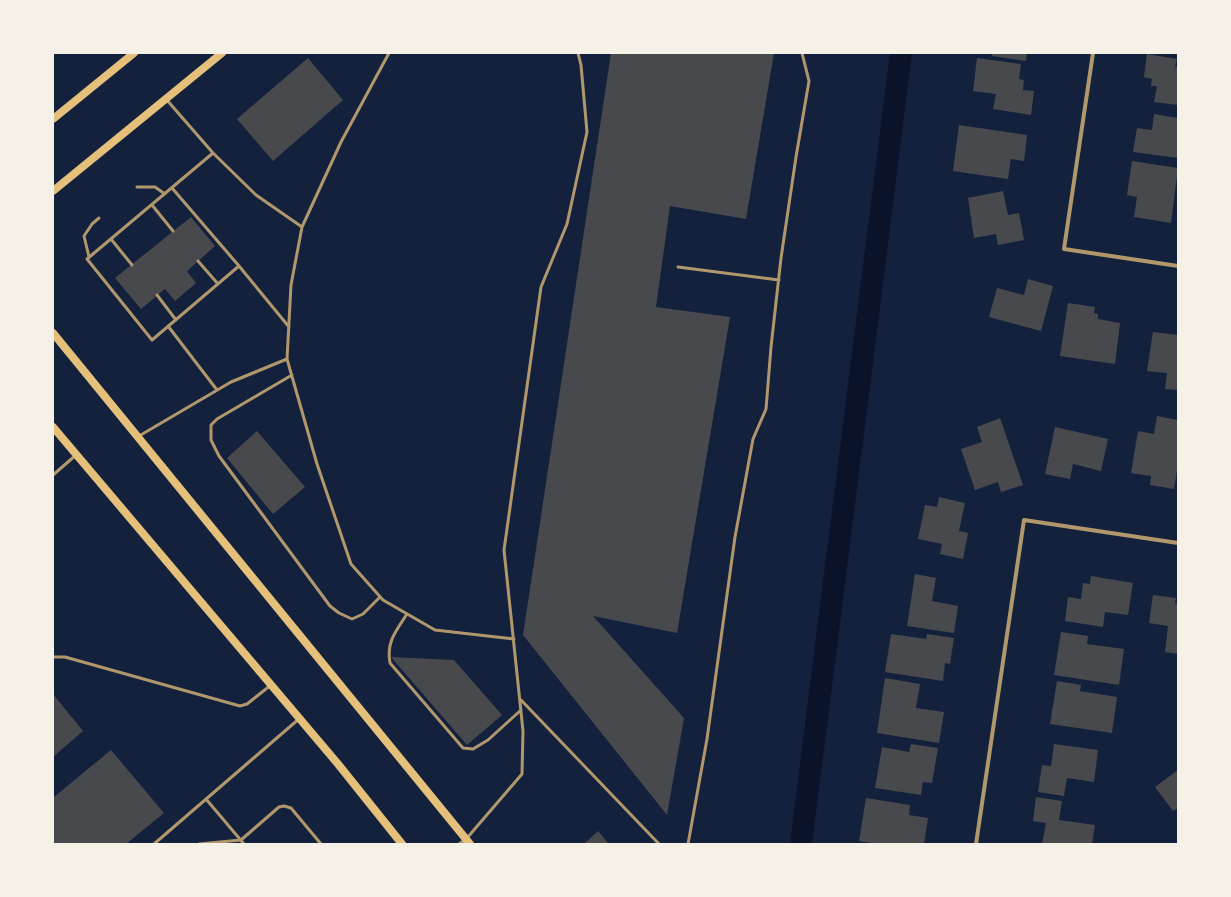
<!DOCTYPE html>
<html>
<head>
<meta charset="utf-8">
<style>
  body { margin:0 }
  #map { position:relative; width:1231px; height:897px; overflow:hidden; background:#14213d; font-family:"Golos Text",sans-serif }
  canvas { display:block }
  .frame { position:absolute; inset:0; border:54px solid #f6f1e7; pointer-events:none }
</style>
</head>
<body>
<div id="map">
<canvas width="1231" height="897"></canvas>
<div class="frame"></div>
</div>
<script>
const context = document.querySelector('canvas').getContext('2d');
context.lineJoin = 'round';
function strokePath(path, color, width, dash) { context.strokeStyle = color; context.lineWidth = width; context.lineCap = dash ? 'butt' : 'round'; context.setLineDash(dash || []); context.stroke(path); }
function paint(path, color) { context.fillStyle = color; context.fill(path, 'evenodd'); }
strokePath(new Path2D(`
  M801,844L901,53`), '#0b132b', 22);
paint(new Path2D(`
  M611,53H774L746,219L670,206L656,307L730,317L677,633L593,616L684,718L667,815L523,635Z
  M992,53H1027L1026,61L992,56Z
  M1147,54L1177,59L1175,67H1178V105L1154,102L1157,86H1151L1152,79L1144,77Z
  M308,58L343,100L273,161L237,119Z
  M977,58L1021,64L1019,79L1024,80L1023,90L1034,91L1031,115L993,109L996,94L973,91Z
  M1154,114L1178,118V158L1133,152L1137,128L1152,130Z
  M959,125L1027,135L1024,161L1011,159L1008,179L953,171Z
  M1132,161L1178,168L1171,223L1134,217L1137,197L1127,195Z
  M1003,191L1008,215L1019,213L1024,240L998,245L996,234L974,238L968,198Z
  M191,217L215,246L187,271L196,283L175,301L165,289L141,309L115,278Z
  M1028,279L1053,286L1041,331L989,317L997,288L1024,295Z
  M1068,303L1095,307L1094,313L1098,314V319L1120,323L1115,364L1060,356Z
  M1153,332L1178,335V390L1165,389L1167,373L1147,371Z
  M1157,416L1178,420V465L1174,489L1150,485L1151,476L1131,473L1138,431L1154,434Z
  M1000,418L1023,485L1001,492L998,482L975,490L961,449L982,442L977,427Z
  M1055,427L1108,439L1101,471L1073,464L1070,479L1045,474Z
  M257,431L305,487L273,514L227,458Z
  M939,497L965,503L959,531L968,533L963,559L940,554L942,544L918,539L925,505L937,507Z
  M915,574L936,578L932,601L958,606L954,633L907,626Z
  M1091,576L1133,583L1128,615L1105,612L1103,627L1065,621L1068,597L1081,599L1083,583L1090,584Z
  M1153,595L1176,598L1175,603L1178,604V654L1165,652L1168,626L1149,623Z
  M1061,632L1088,636L1087,644L1124,649L1119,685L1054,675Z
  M891,634L926,639L927,634L954,638L950,664L945,663L943,681L885,672Z
  M391,657L454,660L502,715L467,745Z
  M885,678L920,684L916,708L944,712L939,743L877,733Z
  M1057,681L1081,685L1080,691L1117,697L1112,733L1050,724Z
  M53,694L83,731L53,757Z
  M911,744L938,748L932,783L923,782L921,795L875,788L882,747L909,752Z
  M1054,744L1098,750L1094,782L1067,778L1064,796L1038,792L1042,765L1051,766Z
  M111,750L164,813L126,844H53V796L54,797Z
  M1178,770V808L1173,811L1155,787Z
  M1036,797L1062,801L1059,820L1095,825L1092,844H1042L1046,823L1033,821Z
  M866,798L910,805L909,815L928,818L924,844H879L859,841Z
  M598,831L609,844H584Z`), '#48494c');
strokePath(new Path2D(`
  M389,53L341,142L302,227L291,285L287,359L317,464L351,564L383,600L435,630L514,639
  M166,99L213,153L256,195L302,227
  M137,187H155L165,194
  M172,188L239,266L152,340L87,259L213,153
  M152,205L173,231
  M111,239L132,265
  M89,257L84,236L92,224L99,218
  M198,261L218,284
  M239,266L289,327
  M678,267L779,280
  M157,295L176,320
  M168,326L217,390
  M292,375L217,419L211,425V440L219,456L330,606L339,613L352,619L363,614L380,597
  M139,436L231,382L287,359
  M53,475L76,455
  M407,614C396,631 386,642 390,663L463,748L473,749L488,740L521,710
  M53,657H65L240,706L247,704L271,685
  M521,700L659,844
  M206,799L244,844
  M467,838L522,774L523,731L504,550L541,287L567,224L587,132L581,65L578,53
  M154,844L300,718
  M199,844L241,840L279,807L284,806L291,808L321,844
  M688,844L707,739L735,537L753,439L766,409L771,347L781,258L796,157L809,81L802,53`), '#b1986c', 3);
strokePath(new Path2D(`
  M1093,53L1064,249L1178,266
  M460,844L466,840
  M976,844L1024,520L1178,543`), '#b1986c', 4);
strokePath(new Path2D(`
  M53,119L134,53
  M53,191L222,53
  M53,333L470,844
  M53,427L338,764L402,844`), '#e5c07b', 8);
</script>
</body>
</html>
